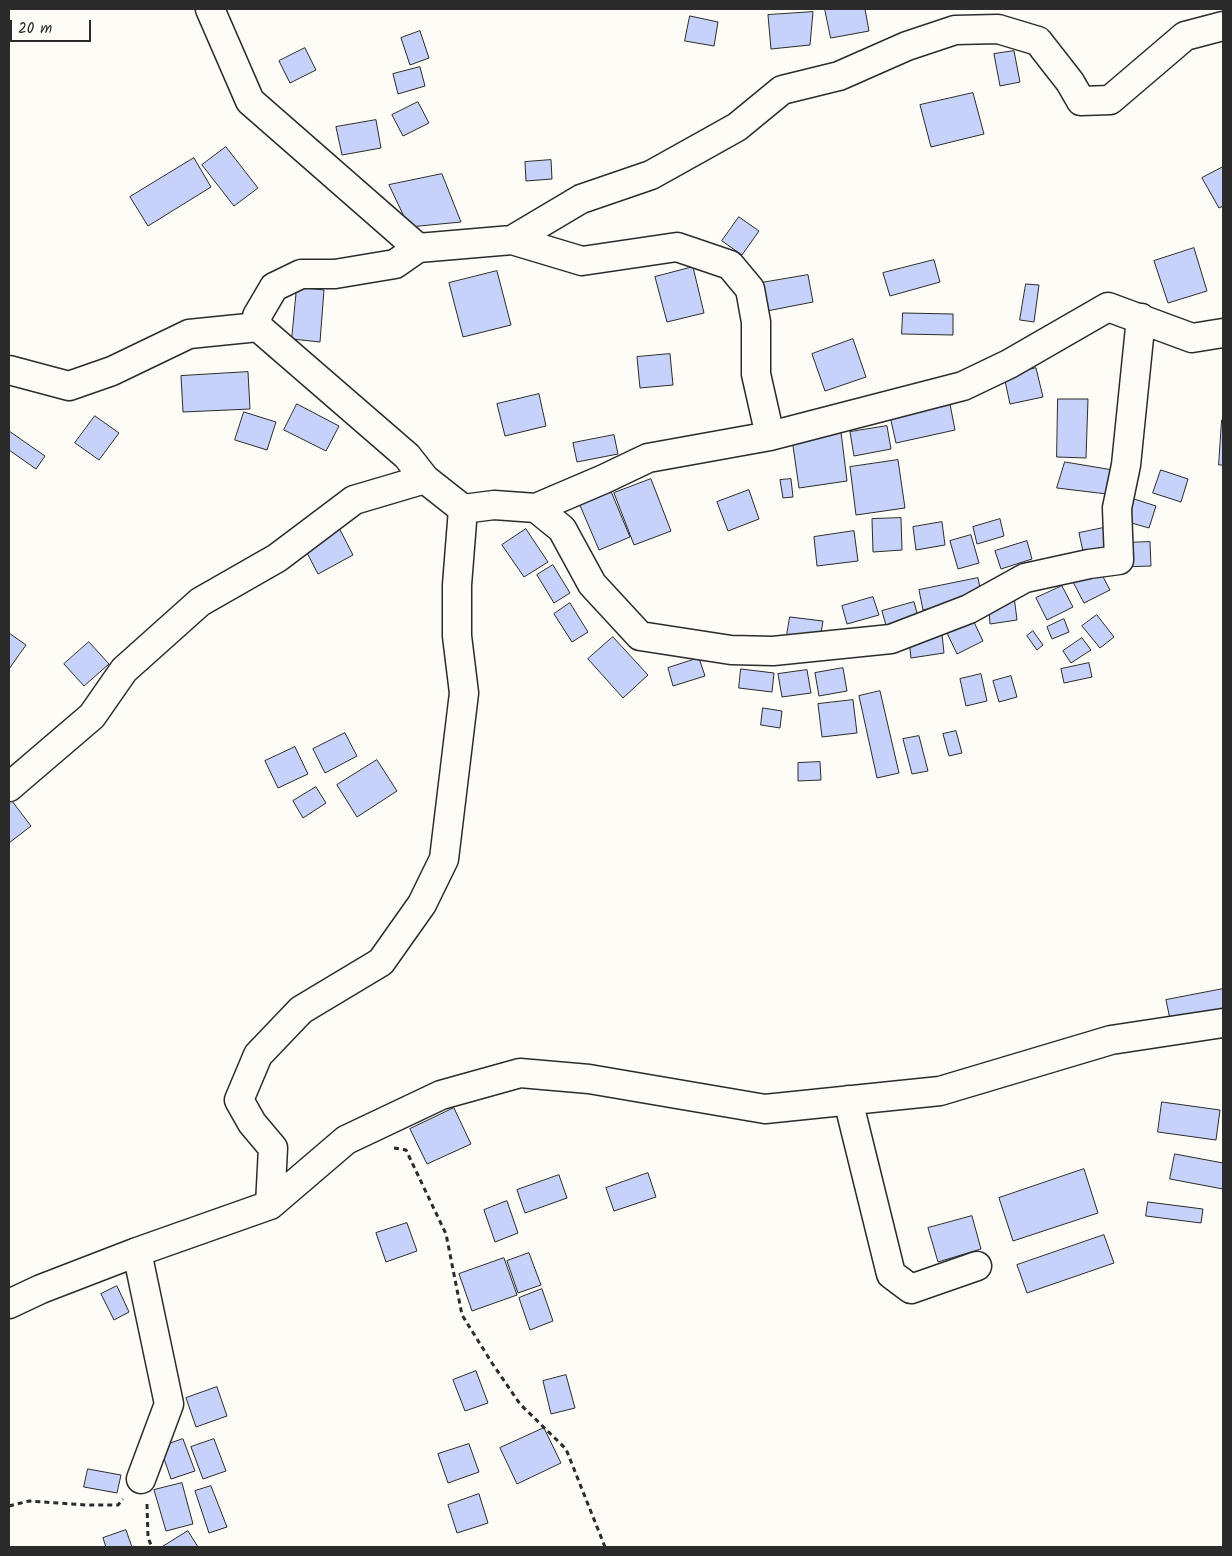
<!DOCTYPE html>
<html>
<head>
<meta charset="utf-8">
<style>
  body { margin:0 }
  #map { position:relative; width:1232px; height:1556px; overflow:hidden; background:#fdfcf7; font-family:Kalam,sans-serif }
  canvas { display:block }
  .frame { position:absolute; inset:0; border:10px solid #2b2b2b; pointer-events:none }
  .scale { position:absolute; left:10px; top:20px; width:81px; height:22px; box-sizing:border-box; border:2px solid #2b2b2b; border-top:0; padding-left:6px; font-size:15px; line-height:18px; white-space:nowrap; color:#2b2b2b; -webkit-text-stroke:4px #fdfcf7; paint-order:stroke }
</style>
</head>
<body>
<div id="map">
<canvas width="1232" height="1556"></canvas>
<div class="frame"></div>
<div class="scale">20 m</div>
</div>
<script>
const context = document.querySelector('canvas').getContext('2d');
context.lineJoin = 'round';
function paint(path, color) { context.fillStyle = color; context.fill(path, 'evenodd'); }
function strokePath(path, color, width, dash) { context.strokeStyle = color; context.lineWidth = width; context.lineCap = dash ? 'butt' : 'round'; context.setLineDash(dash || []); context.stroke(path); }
const building = new Path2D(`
  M825,9H865L869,31L831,38Z
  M813,12L810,45L771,49L768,15Z
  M690,16L718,22L714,46L685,41Z
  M420,31L429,58L410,65L401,38Z
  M305,48L316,70L290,83L279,61Z
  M1014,51L1020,82L1000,86L994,54Z
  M420,67L425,86L398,94L393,74Z
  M973,93L984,134L931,147L920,105Z
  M418,102L429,123L403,136L392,115Z
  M376,120L381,148L342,155L336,127Z
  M226,147L258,188L234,206L202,165Z
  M194,158L211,187L148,226L130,197Z
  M551,160L552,179L526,181L525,162Z
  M1223,167V206L1219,208L1202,178Z
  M442,174L461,222L409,227L389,185Z
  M739,217L759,231L742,255L722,241Z
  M1194,248L1207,291L1168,303L1154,261Z
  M934,260L940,282L890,296L883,273Z
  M693,267L704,313L667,322L655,277Z
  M497,271L511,325L463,337L449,283Z
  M808,275L813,302L767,311L761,283Z
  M1026,284L1039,285L1034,322L1020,320Z
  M297,287L324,290L320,342L292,339Z
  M903,313L953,314V335L902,334Z
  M853,339L866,377L825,391L812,354Z
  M670,354L673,385L640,388L637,357Z
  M1036,368L1043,397L1010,404L1004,376Z
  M248,372L250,409L183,412L181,376Z
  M539,394L546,426L505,436L497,404Z
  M1058,399H1088L1086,458L1057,457Z
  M297,404L339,426L326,451L284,430Z
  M950,404L955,430L896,443L890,416Z
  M244,412L276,422L267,450L235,440Z
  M95,416L119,433L99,460L75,443Z
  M1222,420H1223V465H1219Z
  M887,426L891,449L854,456L850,432Z
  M9,431L45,456L36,469L9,450Z
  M841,432L847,481L799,488L792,439Z
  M614,435L618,454L577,462L573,443Z
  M898,460L905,508L856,515L850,467Z
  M1065,462L1119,471L1115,495L1057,488Z
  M1161,470L1188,479L1181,502L1153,493Z
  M651,479L671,531L634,545L614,493Z
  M791,479L793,497L783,498L780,480Z
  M610,489L630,537L599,550L579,503Z
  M749,490L759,519L728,531L717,502Z
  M1128,497L1156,506L1149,528L1121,520Z
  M901,518L902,550L873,552L872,519Z
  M1000,519L1004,536L977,544L973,527Z
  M942,522L945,545L916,550L913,527Z
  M1108,527L1112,550L1084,556L1079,533Z
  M339,528L353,555L318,574L304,547Z
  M526,529L548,562L524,577L502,545Z
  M854,531L858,561L817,566L814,537Z
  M971,535L979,563L958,569L950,541Z
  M1027,541L1032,559L1001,569L995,551Z
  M1150,542L1151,566L1122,567L1121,543Z
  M553,565L570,593L554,603L537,575Z
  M1099,569L1110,590L1084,603L1073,582Z
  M978,578L982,597L923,610L919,590Z
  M1062,586L1073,607L1047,620L1036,598Z
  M1014,596L1017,620L990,624L989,609Z
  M873,597L879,615L847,624L842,606Z
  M914,602L919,620L887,629L882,611Z
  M570,603L588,632L572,642L554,614Z
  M1097,615L1114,637L1100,648L1082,626Z
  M790,617L823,621L820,639L787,635Z
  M1064,619L1069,632L1052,639L1047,627Z
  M973,620L983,641L957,654L947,633Z
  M1033,631L1043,645L1037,650L1027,636Z
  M9,633L26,645L9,669Z
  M942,634L944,653L911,658L909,640Z
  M613,637L648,675L623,698L588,659Z
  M1082,638L1091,650L1071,663L1063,651Z
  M89,642L109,664L84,686L64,664Z
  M699,658L705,676L673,686L668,668Z
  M1089,663L1092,677L1064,683L1061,669Z
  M843,668L847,691L819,696L815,673Z
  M741,669L774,673L772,692L739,688Z
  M807,670L811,693L782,697L778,674Z
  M981,674L987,701L966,706L960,679Z
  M1011,676L1017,697L999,702L993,681Z
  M880,691L899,773L877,778L859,696Z
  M853,700L857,733L822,737L818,704Z
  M763,708L782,711L780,728L761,725Z
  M956,731L962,753L949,756L943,734Z
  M345,733L357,756L325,773L313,749Z
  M919,736L928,771L912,774L903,739Z
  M295,747L308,774L278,788L265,761Z
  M377,760L397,791L357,817L337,785Z
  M820,762L821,780L798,781V763Z
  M316,787L326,803L303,818L293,801Z
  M9,797L31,826L9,843Z
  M1223,989V1013L1171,1024L1166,1000Z
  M1162,1102L1220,1110L1216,1140L1158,1132Z
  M454,1108L471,1144L427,1164L410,1129Z
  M1175,1154L1223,1163V1189L1170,1179Z
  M1084,1169L1098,1213L1013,1241L999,1198Z
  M648,1173L656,1197L614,1211L606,1188Z
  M559,1175L567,1198L525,1213L517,1190Z
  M507,1201L518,1233L495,1242L484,1210Z
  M1148,1202L1203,1209L1201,1223L1146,1216Z
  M972,1216L981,1249L938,1262L928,1228Z
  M407,1223L417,1251L386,1262L376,1233Z
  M1104,1235L1114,1263L1027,1293L1017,1265Z
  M529,1253L541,1285L518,1293L507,1261Z
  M504,1258L517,1295L472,1311L459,1274Z
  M117,1286L129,1312L114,1320L101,1294Z
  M542,1289L553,1321L530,1330L519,1298Z
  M476,1371L488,1403L465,1411L453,1380Z
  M566,1375L575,1408L551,1414L543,1381Z
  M217,1387L227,1416L196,1427L186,1398Z
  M544,1428L561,1463L517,1484L500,1448Z
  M183,1439L195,1471L171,1479L160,1447Z
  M214,1439L226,1471L203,1479L191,1447Z
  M469,1444L479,1472L448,1483L438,1454Z
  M88,1469L121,1475L117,1493L84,1487Z
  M182,1483L193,1524L166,1531L154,1490Z
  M211,1486L227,1527L209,1533L195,1491Z
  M479,1494L488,1523L457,1533L448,1505Z
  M126,1530L132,1547H106L103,1538Z
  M188,1531L198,1547H162Z`);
paint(building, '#c6d2f9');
strokePath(building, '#2b2b2b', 1);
const minor = new Path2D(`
  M210,9L250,101L418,248L512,240L582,261L677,247L730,265L750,289L756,322V374L770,436
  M512,240L581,199L651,175L737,127L782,90L839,76L907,46L955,30L998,29L1038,41L1070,82L1081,101L1110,100L1185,36L1223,26
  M258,327L257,316L274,287L301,274H335L395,264L418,248
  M9,370L69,386L112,371L189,334L258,327L407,456L425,479L463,509L494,505L536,508L604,479L648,458L770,436L963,386L1009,364L1108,307L1192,338L1223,333
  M536,508L562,529L592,584L640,636L731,650L773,651L891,639L969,609L1025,578L1089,564L1119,560L1117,508L1126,465L1141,318
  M9,787L92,716L124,670L200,602L277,558L354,500L425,479
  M848,1100L891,1274L911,1289L977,1266
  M270,1205L273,1148L252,1123L239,1100L258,1055L301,1010L381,962L422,904L444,859L464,693L457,636V585L463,509
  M137,1252L169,1404L141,1479
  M9,1304L41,1289L137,1252L270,1205L346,1140L441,1095L520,1073L589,1079L765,1109L940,1091L1111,1040L1223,1023`);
strokePath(minor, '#2b2b2b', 31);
strokePath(new Path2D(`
  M394,1148L406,1150L446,1234L462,1315L492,1363L520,1404L566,1449L605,1547
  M147,1504L148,1538L152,1547
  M9,1506L29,1501L86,1505H118L123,1499`), '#2b2b2b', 3, [5, 4]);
strokePath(minor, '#fdfcf7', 28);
</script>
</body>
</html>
